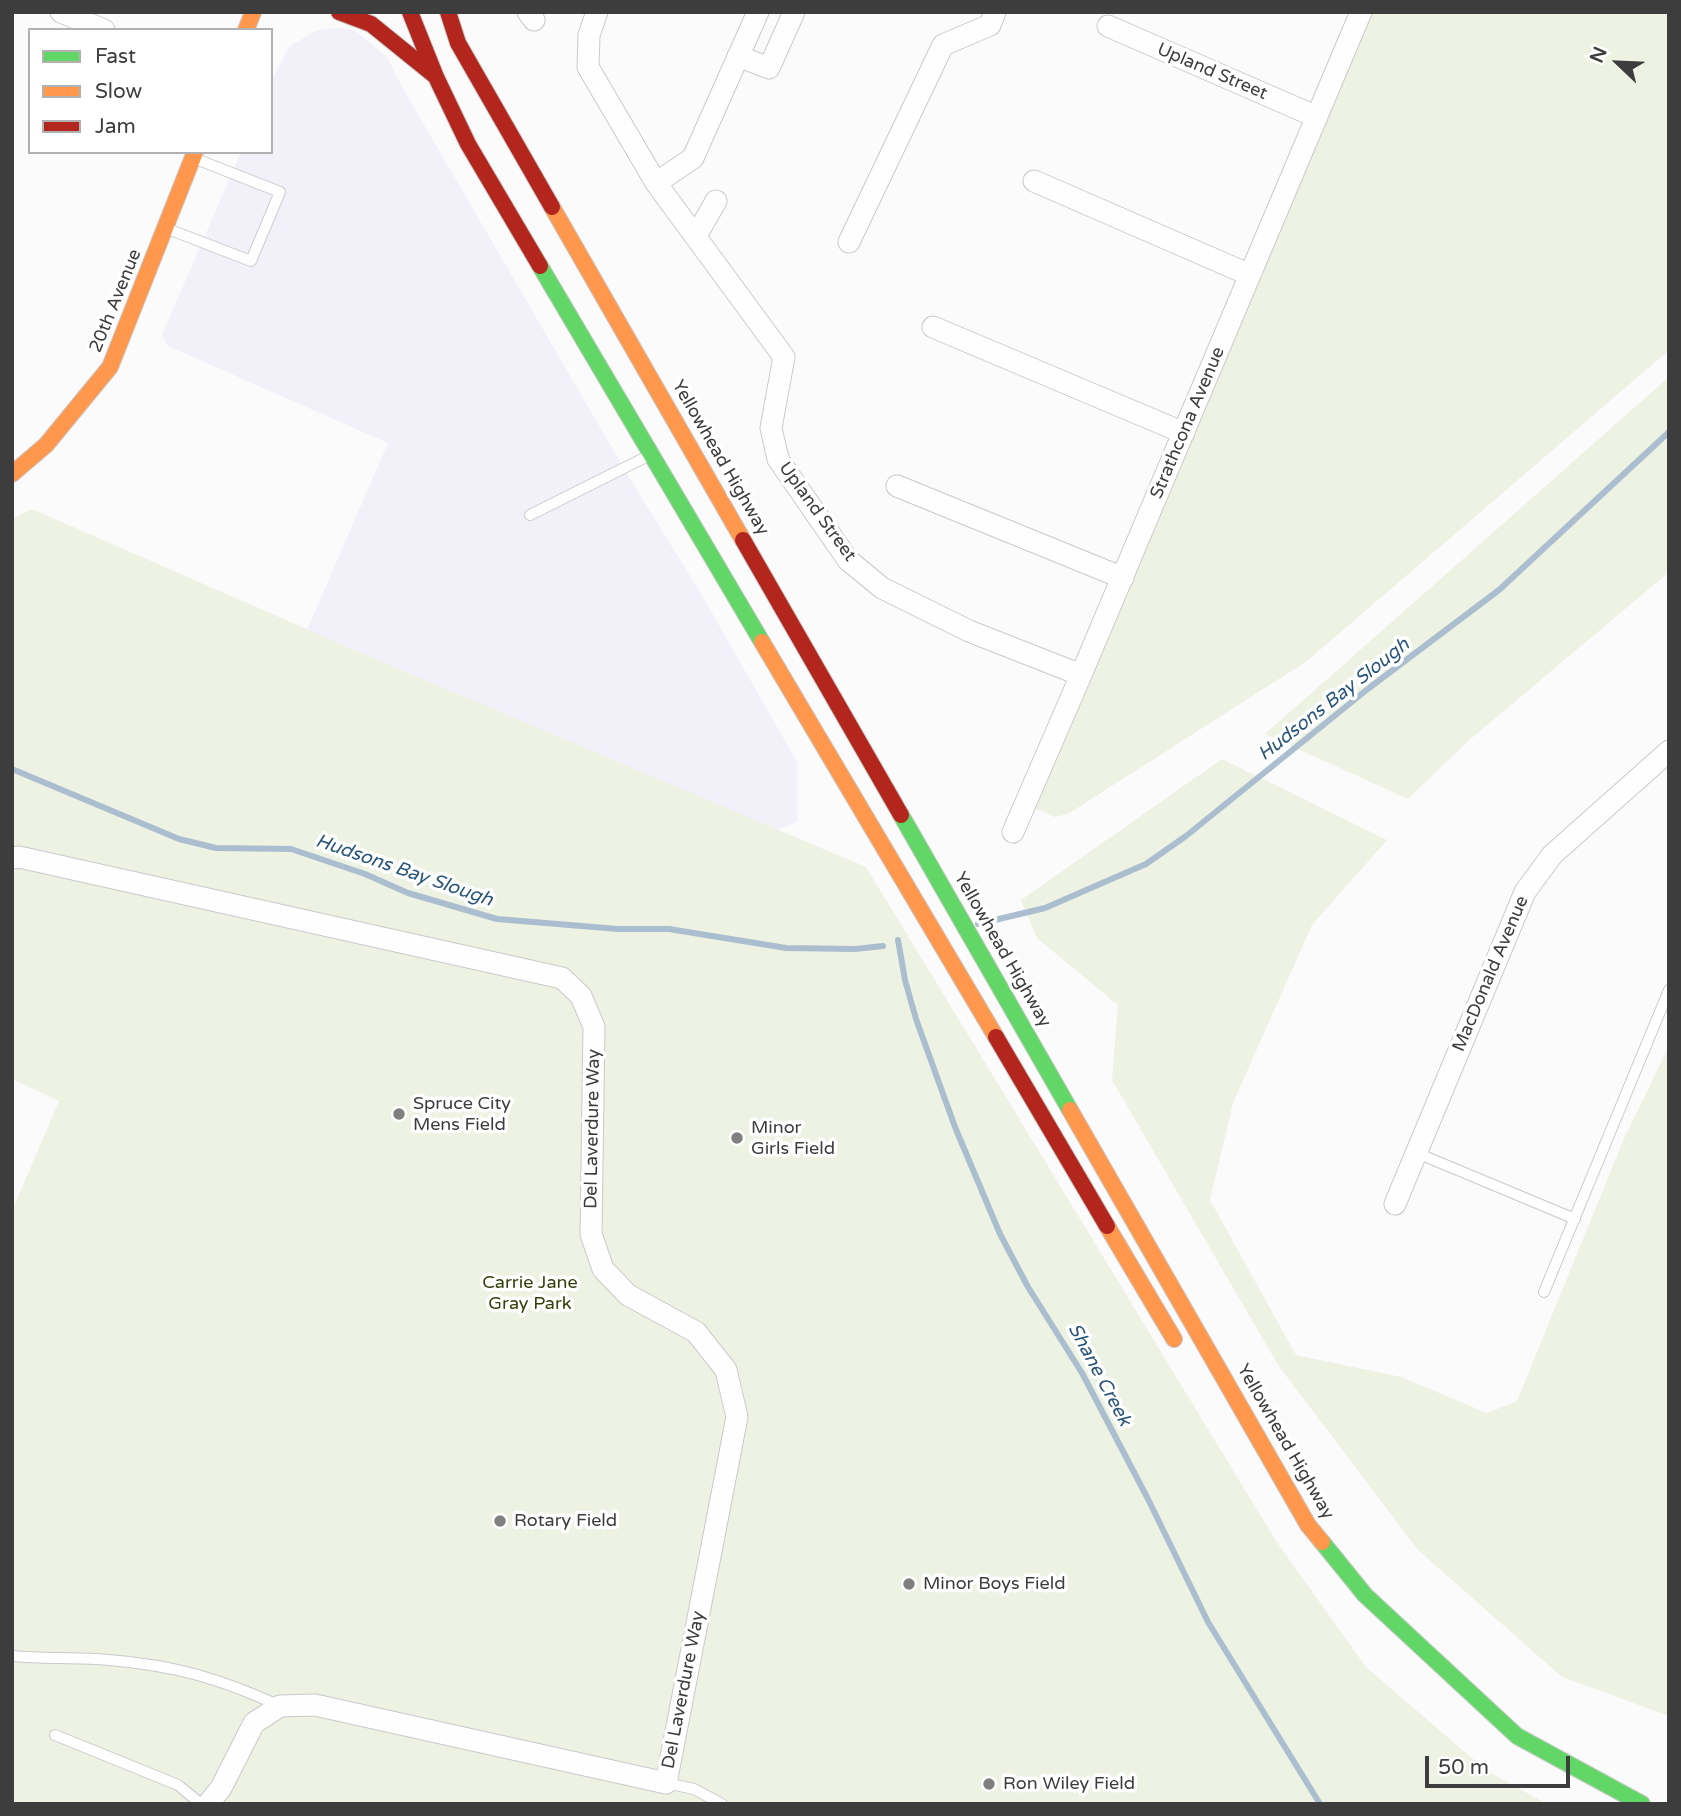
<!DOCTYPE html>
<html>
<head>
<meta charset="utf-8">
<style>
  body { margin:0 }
  #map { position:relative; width:1681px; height:1816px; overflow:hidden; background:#fbfbfb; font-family:"Varela Round",sans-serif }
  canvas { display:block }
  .frame { position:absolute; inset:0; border:14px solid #3d3d3d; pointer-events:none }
  .legend { position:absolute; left:28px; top:28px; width:245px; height:126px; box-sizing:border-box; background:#fff; border:2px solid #b1b1b1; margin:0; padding:9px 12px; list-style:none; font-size:21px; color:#3d3d3d }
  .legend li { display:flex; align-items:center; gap:14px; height:35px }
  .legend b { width:35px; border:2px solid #b1b1b1 }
  .north { position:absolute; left:1583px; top:28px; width:70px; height:70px; -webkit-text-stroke:5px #fff; paint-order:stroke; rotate:293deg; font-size:19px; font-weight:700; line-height:28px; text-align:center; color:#3d3d3d }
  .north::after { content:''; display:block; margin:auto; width:24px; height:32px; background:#3d3d3d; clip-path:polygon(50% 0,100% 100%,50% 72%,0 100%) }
  .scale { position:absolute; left:1425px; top:1756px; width:145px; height:32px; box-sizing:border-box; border:4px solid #3d3d3d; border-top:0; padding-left:9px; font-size:21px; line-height:24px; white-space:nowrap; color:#3d3d3d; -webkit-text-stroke:5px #fff; paint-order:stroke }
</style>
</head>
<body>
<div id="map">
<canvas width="1681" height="1816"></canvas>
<div class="frame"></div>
<ul class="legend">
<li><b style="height:9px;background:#63d668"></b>Fast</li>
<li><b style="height:9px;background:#ff974d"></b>Slow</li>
<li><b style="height:9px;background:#b3261e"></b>Jam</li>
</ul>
<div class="north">N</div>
<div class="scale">50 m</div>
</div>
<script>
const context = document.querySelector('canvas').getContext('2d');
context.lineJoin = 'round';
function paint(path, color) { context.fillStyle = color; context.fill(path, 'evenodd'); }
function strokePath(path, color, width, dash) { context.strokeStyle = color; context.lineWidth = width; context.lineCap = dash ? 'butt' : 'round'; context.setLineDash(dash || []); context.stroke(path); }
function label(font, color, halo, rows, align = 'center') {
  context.font = font + ' "Varela Round",sans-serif'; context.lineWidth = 7; context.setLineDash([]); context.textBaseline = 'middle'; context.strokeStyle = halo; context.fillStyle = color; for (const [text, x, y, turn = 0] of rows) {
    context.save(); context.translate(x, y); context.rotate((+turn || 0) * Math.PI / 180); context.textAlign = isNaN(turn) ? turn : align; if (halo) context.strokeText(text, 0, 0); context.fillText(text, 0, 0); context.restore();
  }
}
paint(new Path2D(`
  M337,28L354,30L387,57L402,87L633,484L703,597L797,762V822L776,830L307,630L388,443L168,346L162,335L241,152H271V82L289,47L315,31Z`), '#f2f0f8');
paint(new Path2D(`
  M1356,12H1669V350L1307,661L1068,814L1054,817L1030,806Z
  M1669,377V572L1467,742L1408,799L1265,734Z
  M32,509L366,655L866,867L1276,1541L1366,1667L1487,1771L1547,1804H12V1211L59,1101L12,1079V519Z
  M1222,759L1387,840L1312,925L1233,1103L1210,1200L1296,1355L1401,1377L1487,1413L1517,1401L1623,1141L1669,1046V1716L1562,1677L1418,1550L1278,1365L1112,1080L1118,1005L1037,938L1021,900Z`), '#edf2e3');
strokePath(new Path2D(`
  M12,769L179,839L216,848L291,849L365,874L408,893L497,919L618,929H669L786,948L855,949L883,946
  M978,924L1045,908L1146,864L1186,836L1369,688L1499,590L1669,432
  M898,940L905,980L916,1019L955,1127L1000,1234L1028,1287L1082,1373L1148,1499L1208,1622L1320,1804`), '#aabecf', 6);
const lane = new Path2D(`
  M168,229L251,261L280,192L196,159
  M530,515L646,457
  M1417,1153L1575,1219
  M1544,1292L1669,990
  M12,1656C45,1659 77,1657 109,1660C173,1665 222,1679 280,1706
  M55,1735L178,1785L201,1804
  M666,1783L694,1789L722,1804`);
const street = new Path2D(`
  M61,12L104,30
  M528,12L534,20
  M597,12L589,35L588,67L656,183L784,357L771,428L778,459L848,560L882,588L969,631L1081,675
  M1108,26L1317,117
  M738,56L769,68L794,12
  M1034,181L1250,275
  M656,183L693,158L758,12
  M696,236L716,201
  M849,242L943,45L990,25L995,12
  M933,327L1184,433
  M897,486L1123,578
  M1013,832L1081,675L1361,12
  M12,858L19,857L562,978L581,996L594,1027L591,1234L603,1269L628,1295L696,1332L726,1370L737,1417L666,1783L315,1705L280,1706L254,1723L221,1788L208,1804
  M1395,1204L1525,892L1552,855L1669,751`);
const fast = new Path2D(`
  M540,266L762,642
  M901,815L1070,1110
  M1322,1542L1365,1595L1517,1736L1642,1804`);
const slow = new Path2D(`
  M246,30L253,12
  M552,207L743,540
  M12,474L46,445L110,367L195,152
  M762,642L996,1037
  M1070,1110L1308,1525L1322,1542
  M1107,1226L1174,1339`);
const jam = new Path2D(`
  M339,12L371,24L434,75
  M410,12L436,77L468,144L540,266
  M448,12L458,43L552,207
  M743,540L901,815
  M996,1037L1107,1226`);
strokePath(lane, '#cacaca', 12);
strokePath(street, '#cacaca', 23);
strokePath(fast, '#cacaca', 18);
strokePath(slow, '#cacaca', 18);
strokePath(jam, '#cacaca', 18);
strokePath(lane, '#fefefe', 10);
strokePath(street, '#fefefe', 21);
strokePath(fast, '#63d668', 16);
strokePath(slow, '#ff974d', 16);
strokePath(jam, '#b3261e', 16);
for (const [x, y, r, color] of [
  [399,1114,7,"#808080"],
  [737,1138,7,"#808080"],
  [500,1521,7,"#808080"],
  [909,1584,7,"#808080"],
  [989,1784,7,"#808080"]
]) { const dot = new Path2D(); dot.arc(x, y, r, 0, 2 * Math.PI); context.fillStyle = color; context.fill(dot); strokePath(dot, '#fff', 2.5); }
label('18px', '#3d3d3d', '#fff', [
  ["Upland Street",1212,72,23],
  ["20th Avenue",116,301,-68],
  ["Strathcona Avenue",1188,423,-67],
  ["Yellowhead Highway",720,458,60],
  ["Upland Street",817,512,54],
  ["Yellowhead Highway",1002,950,60],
  ["MacDonald Avenue",1491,974,-67],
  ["Del Laverdure Way",593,1129,-89],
  ["Yellowhead Highway",1285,1442,60],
  ["Del Laverdure Way",684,1690,-79]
]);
label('18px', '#3d3d3d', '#fff', [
  ["Spruce City",413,1104],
  ["Mens Field",413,1125],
  ["Minor",751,1128],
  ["Girls Field",751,1149],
  ["Rotary Field",514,1521],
  ["Minor Boys Field",923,1584],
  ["Ron Wiley Field",1003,1784]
], 'left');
label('18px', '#334008', '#fff', [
  ["Carrie Jane",530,1283],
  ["Gray Park",530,1304]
]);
label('italic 19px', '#29567a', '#fff', [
  ["Hudsons Bay Slough",1334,700,-38],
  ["Hudsons Bay Slough",404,871,19],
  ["Shane Creek",1099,1375,62]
]);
</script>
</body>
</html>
